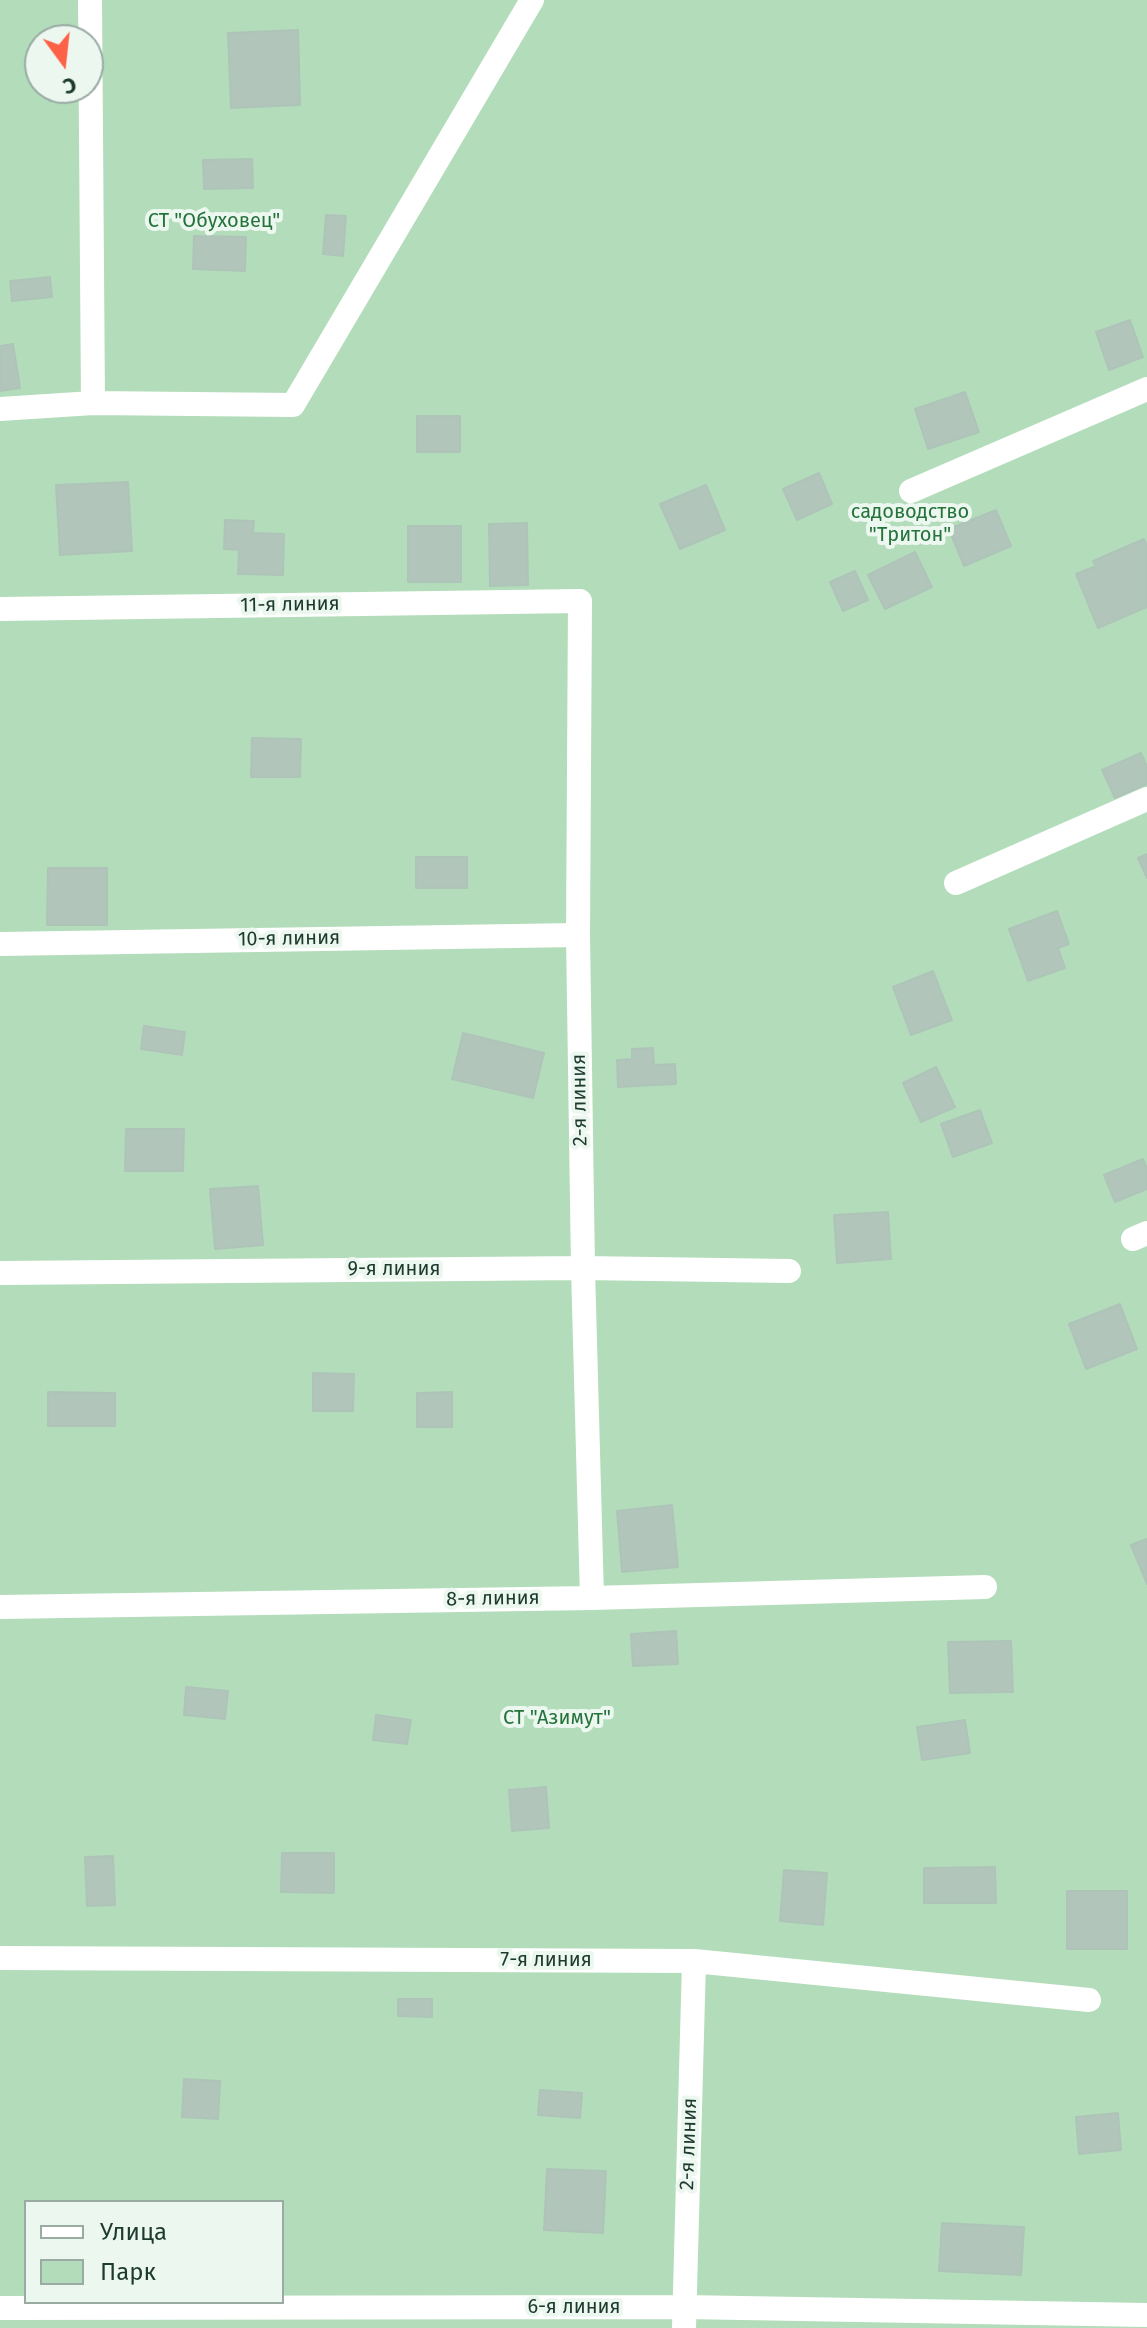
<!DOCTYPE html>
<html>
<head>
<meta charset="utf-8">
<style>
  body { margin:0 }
  #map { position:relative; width:1147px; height:2328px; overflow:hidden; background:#dceae2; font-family:"Fira Sans",sans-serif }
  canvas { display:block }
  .legend { position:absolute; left:24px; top:2200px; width:260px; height:104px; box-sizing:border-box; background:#ecf7f0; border:2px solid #99aba3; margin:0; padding:10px 14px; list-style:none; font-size:24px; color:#1d3a2f }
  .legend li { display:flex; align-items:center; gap:16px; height:40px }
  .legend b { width:40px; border:2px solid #99aba3 }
  .north { position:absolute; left:24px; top:24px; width:80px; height:80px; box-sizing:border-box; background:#ecf7f0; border:2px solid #99aba3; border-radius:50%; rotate:165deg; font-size:22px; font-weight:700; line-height:32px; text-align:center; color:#1d3a2f }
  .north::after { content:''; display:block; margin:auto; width:28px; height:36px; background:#fd6147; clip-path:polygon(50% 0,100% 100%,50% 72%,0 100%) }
</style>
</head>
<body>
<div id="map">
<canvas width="1147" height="2328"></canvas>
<ul class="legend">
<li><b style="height:10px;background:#fff"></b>Улица</li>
<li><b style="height:22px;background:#b3ddba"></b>Парк</li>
</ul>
<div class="north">С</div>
</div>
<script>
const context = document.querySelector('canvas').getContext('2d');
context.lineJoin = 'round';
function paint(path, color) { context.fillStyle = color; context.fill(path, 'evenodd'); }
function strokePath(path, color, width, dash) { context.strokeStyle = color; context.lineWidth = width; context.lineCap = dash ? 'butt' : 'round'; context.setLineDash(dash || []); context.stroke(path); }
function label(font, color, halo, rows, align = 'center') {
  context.font = font + ' "Fira Sans",sans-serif'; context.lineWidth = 8; context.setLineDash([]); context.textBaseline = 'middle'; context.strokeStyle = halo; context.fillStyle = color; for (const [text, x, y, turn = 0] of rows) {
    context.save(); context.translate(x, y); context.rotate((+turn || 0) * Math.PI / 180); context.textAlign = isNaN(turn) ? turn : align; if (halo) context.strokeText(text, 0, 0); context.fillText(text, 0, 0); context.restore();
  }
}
paint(new Path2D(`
  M0,0H1147V2328H0ZM40,40H88V88H40ZM26,2202H282V2302H26Z`), '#b3ddba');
const building = new Path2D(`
  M298,30L300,105L231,108L228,33Z
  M252,159L253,188L204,189L203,160Z
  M326,215L346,216L343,256L323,254Z
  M194,236L246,237L245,271L193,269Z
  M50,277L52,297L12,301L10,281Z
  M1130,320L1143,357L1109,370L1096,332Z
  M13,344L20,388L0,391V346Z
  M965,392L979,432L928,449L915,409Z
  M417,416H460V452H417Z
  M819,473L832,504L797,520L783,489Z
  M128,482L132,551L60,555L56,485Z
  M706,485L725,530L680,549L660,504Z
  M996,510L1011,546L964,566L949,529Z
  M225,520L254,521L253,533L284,534L283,575L238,574L239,550L224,549Z
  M527,523L528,585L490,586L489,524Z
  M408,526H461V582H408Z
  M1144,539L1147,546V607L1098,628L1076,574L1096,566L1093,561Z
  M915,552L932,587L885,609L868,575Z
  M855,571L868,600L843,611L830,582Z
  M252,738L301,739L300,777H251Z
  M1141,753L1147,767V784L1115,798L1102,770Z
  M1147,854V878L1138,858Z
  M416,857H467V888H416Z
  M48,868H107V925H47Z
  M1057,911L1069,944L1058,948L1065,968L1028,981L1009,929Z
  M933,971L952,1020L911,1035L893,987Z
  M144,1026L185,1032L182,1055L141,1049Z
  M463,1033L544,1053L533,1098L452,1079Z
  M653,1048L654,1065L675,1064L676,1084L618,1087L617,1060L632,1059V1049Z
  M936,1067L955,1107L921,1122L903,1083Z
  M980,1110L992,1143L953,1157L941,1124Z
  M126,1129H184L183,1171H125Z
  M1143,1159L1147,1169V1189L1115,1202L1104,1175Z
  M258,1186L263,1245L215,1249L210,1189Z
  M888,1212L891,1259L837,1263L834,1215Z
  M1120,1304L1137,1349L1086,1369L1069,1324Z
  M313,1373L354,1374L353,1411H313Z
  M48,1392L115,1393V1426H48Z
  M452,1392V1427H417V1393Z
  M672,1505L678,1567L622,1572L617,1511Z
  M1147,1539V1584L1131,1545Z
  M676,1631L678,1664L633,1666L631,1634Z
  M1011,1641L1013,1692L950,1693L948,1642Z
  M186,1687L228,1691L225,1719L184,1715Z
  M376,1715L411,1720L407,1744L373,1740Z
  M965,1720L970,1753L922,1760L917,1727Z
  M546,1787L549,1828L512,1831L509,1790Z
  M282,1853H334V1893L281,1892Z
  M113,1856L115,1905L87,1906L85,1857Z
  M995,1867L996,1903H924V1868Z
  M784,1870L827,1873L823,1925L780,1921Z
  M1067,1891H1127V1949H1067Z
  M398,1999H432V2017L398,2016Z
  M184,2079L220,2081L218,2119L182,2117Z
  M540,2090L582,2093L580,2118L538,2115Z
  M1118,2113L1121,2150L1079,2154L1076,2117Z
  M547,2169L606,2171L603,2233L544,2230Z
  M942,2223L1024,2227L1021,2275L939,2271Z`);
paint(building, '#b1c5bb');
strokePath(building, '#aec4b9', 2);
strokePath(new Path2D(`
  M90,0L93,403
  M0,409L93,403L293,405L532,0
  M911,491L1147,389
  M0,609L580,601L578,935L583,1268L592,1598
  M956,883L1147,799
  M0,944L578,935
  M1133,1239L1147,1233
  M0,1273L583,1268L789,1271
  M0,1607L592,1598L985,1587
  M0,1958L694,1961L1089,2000
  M0,2308L684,2307L1147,2315
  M684,2328L694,1961`), '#fff', 24);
label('20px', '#25733b', '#ecf7f0', [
  ["СТ \"Обуховец\"",214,221],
  ["садоводство",910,512],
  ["\"Тритон\"",910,535],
  ["СТ \"Азимут\"",557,1718]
]);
label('20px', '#1d3a2f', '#ecf7f0', [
  ["11-я линия",290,605,-1],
  ["10-я линия",289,939,-1],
  ["2-я линия",580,1100,-91],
  ["9-я линия",394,1269],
  ["8-я линия",493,1599,-1],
  ["7-я линия",546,1960],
  ["2-я линия",689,2144,-88],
  ["6-я линия",574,2307]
]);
</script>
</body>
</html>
